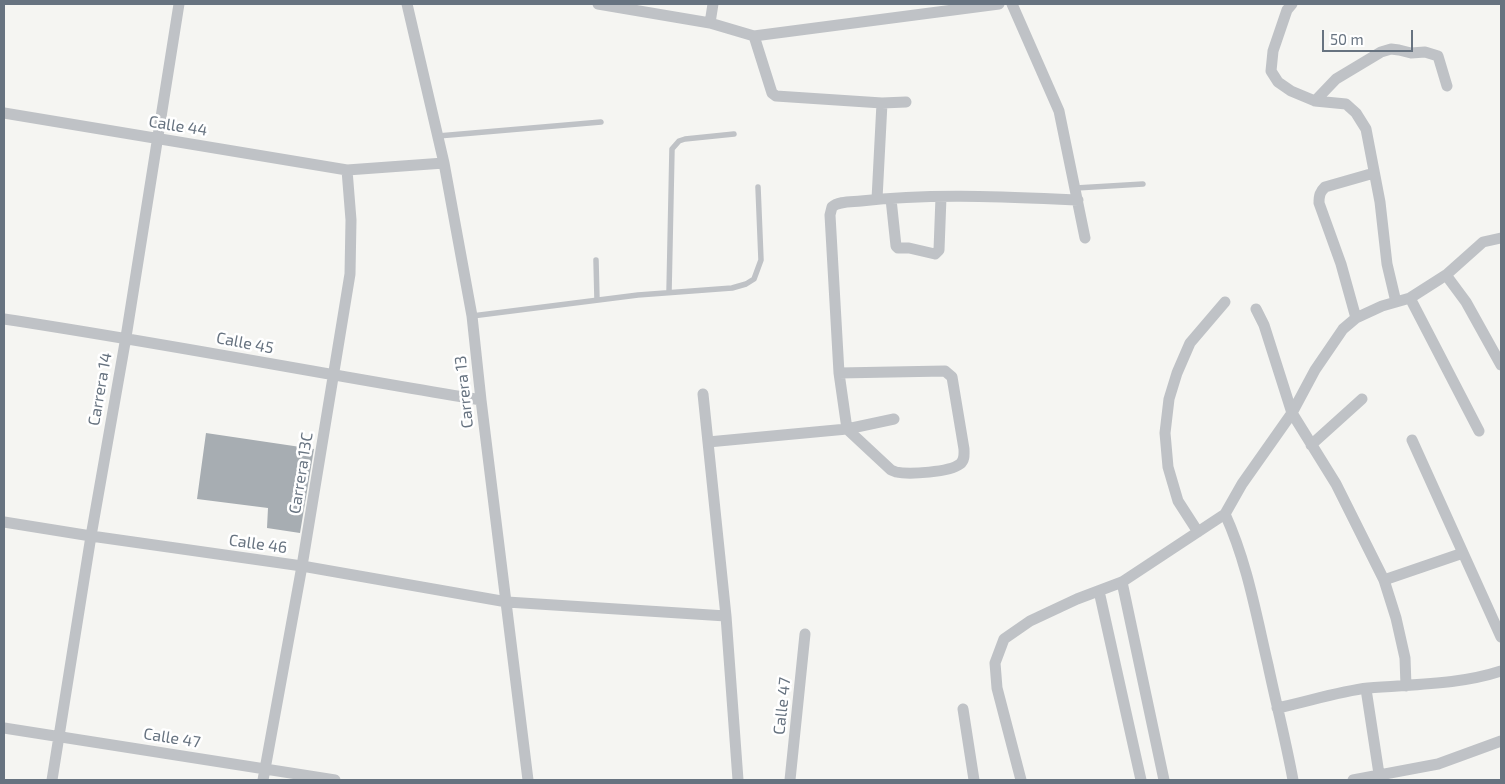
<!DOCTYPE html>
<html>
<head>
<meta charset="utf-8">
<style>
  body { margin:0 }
  #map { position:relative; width:1505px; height:784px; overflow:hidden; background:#f5f5f2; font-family:"Exo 2",sans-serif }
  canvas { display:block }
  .frame { position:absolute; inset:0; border:5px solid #677380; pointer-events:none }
  .scale { position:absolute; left:1322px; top:30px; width:91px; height:22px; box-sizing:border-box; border:2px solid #677380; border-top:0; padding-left:6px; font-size:15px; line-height:18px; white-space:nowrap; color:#677380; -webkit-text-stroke:4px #fff; paint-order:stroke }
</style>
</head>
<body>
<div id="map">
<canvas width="1505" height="784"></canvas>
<div class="frame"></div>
<div class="scale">50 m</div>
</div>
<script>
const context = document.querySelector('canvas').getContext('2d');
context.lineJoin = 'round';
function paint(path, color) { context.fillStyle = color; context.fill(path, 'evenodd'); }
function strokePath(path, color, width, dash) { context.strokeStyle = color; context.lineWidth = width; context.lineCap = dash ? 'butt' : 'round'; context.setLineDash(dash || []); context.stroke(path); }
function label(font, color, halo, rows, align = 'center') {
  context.font = font + ' "Exo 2",sans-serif'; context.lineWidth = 5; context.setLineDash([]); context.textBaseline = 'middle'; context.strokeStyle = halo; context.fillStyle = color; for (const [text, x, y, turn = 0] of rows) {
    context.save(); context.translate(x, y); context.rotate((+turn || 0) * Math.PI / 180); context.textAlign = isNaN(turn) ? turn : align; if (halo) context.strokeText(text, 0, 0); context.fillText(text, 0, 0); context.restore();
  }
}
paint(new Path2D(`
  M206,433L314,449L300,533L267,528L268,508L197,499Z`), '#a7adb2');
strokePath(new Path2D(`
  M438,136L601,122
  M1076,188L1143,184
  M596,260L597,300
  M669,292L672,149L679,141L685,139L734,134
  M472,316L638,295L732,288L746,284L754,279L761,260L758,187`), '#bfc2c6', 5.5);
strokePath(new Path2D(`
  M407,4L444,163L472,316L481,400L528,780
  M598,4L710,23L754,36L999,4
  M1012,4L1059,111L1085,238
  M1292,4L1287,10L1273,51L1271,71L1278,82L1291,91L1315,101L1346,104L1356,113L1366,129L1380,202L1387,264L1396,302
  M710,23L713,4
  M754,36L772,93L776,96L882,103L906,102
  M1315,101L1336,79L1381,52L1391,49L1399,50L1411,53L1425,52L1438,56L1447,86
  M4,113L347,170L444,163
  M877,199L882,103
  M891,199L896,246L898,248H909L935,254L939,250L941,197
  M1446,275L1483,242L1501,238
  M1410,298L1479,431
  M1256,309L1264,325L1292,413L1336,484L1384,580L1396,618L1405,658L1406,686
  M1356,318L1341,264L1319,203C1319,195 1320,192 1325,187L1374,173
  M4,319C163,343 322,374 481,400
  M839,373L945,371L952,377L964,449C964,454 965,460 960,464C950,472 909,475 896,472L891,470L847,429L839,373L830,215L832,207C838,201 852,202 861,201C934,193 1005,197 1078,200
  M1412,440L1501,637
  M708,442L847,429L894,419
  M1311,445L1362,399
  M1225,514C1247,562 1256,614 1268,665C1276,703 1286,741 1293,780
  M4,522L91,536L302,566L507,602L726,616L703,394
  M1198,532L1178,501L1168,467L1165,433L1169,399L1177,373L1190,343L1225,302
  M1384,580L1463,553
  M1122,582L1164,780
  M1099,591L1141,780
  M726,616L738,780
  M1366,689L1379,774
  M1277,708C1306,702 1340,691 1368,688C1413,684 1458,685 1501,671
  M963,709L974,780
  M4,728L335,780
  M52,780L91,536L126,337L179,4
  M263,780L302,566L350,274L351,220L347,170
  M790,780L805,634
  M1021,780L997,688L995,663L1004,639L1030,621L1077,599L1122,582L1225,514L1242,484L1292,413L1315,370L1343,329L1356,318L1382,306L1410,298L1446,275L1466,302L1501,365
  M1353,780L1438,764L1501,741`), '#bfc2c6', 11);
label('16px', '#677380', '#fff', [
  ["Calle 44",178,126,9],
  ["Calle 45",245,343,11],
  ["Carrera 14",100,389,-80],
  ["Carrera 13",464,392,-96],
  ["Carrera 13C",301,473,-81],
  ["Calle 46",258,544,8],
  ["Calle 47",782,706,-84],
  ["Calle 47",172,738,9]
]);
</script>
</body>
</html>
